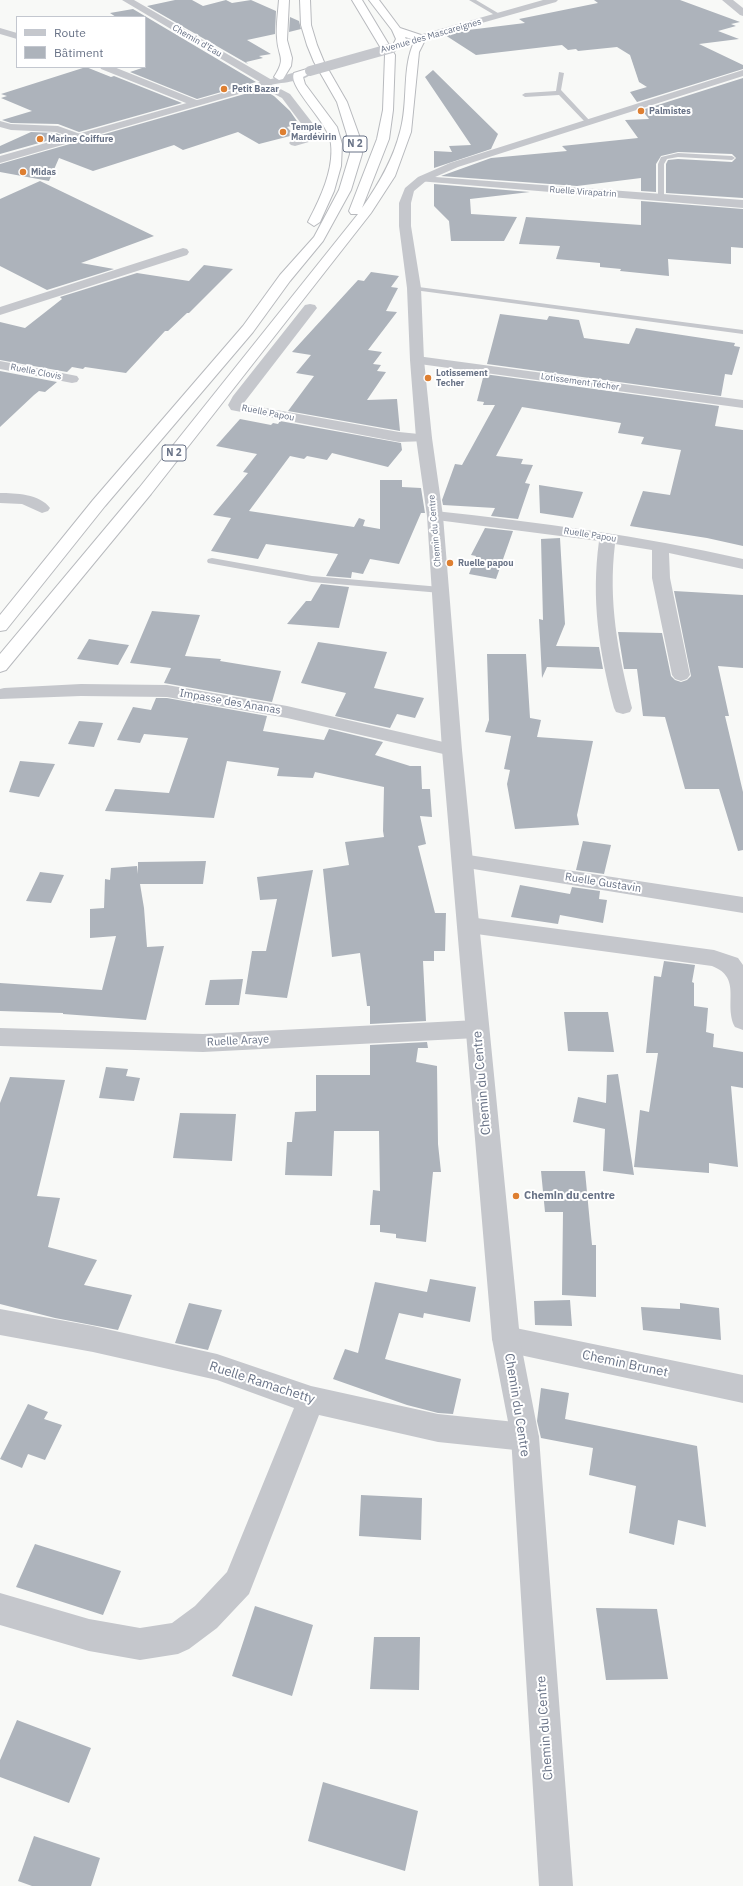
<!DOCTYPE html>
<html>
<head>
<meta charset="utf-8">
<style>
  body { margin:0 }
  #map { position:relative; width:743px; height:1886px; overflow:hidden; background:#f8f9f7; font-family:"IBM Plex Sans",sans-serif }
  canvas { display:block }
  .legend { position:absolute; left:16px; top:16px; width:130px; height:52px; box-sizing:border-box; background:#fff; border:1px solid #c3c7cf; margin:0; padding:5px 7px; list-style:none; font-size:12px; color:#697387 }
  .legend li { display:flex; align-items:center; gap:8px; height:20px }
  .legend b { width:20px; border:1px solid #c3c7cf }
</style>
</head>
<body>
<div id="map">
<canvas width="743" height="1886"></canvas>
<ul class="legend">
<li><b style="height:5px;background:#c5c7cc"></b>Route</li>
<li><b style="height:11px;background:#adb3bb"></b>Bâtiment</li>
</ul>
</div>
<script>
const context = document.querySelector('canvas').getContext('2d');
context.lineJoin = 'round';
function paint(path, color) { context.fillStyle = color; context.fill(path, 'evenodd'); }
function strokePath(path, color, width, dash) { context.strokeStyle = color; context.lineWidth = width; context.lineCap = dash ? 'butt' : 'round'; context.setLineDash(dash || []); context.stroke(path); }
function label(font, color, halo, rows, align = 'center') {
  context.font = font + ' "IBM Plex Sans",sans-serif'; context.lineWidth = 4; context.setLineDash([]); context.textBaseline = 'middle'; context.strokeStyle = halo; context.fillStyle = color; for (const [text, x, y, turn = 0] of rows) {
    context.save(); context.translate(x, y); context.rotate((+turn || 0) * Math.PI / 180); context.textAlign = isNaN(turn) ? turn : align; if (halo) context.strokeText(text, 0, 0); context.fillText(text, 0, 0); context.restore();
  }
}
paint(new Path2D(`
  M175,0H192L203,6L226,0L232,3L251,0L276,11L275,34L247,40L271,54L259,56L263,58L246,62L248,64L147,6Z
  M594,0H680L740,22L731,24L736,26L718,31L739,39L699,44L743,65V69L637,102L630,92L647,87L639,82L630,55L617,47L578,51L576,49L568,50L562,45L476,55L445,35L460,31L525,23L519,19L598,3Z
  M133,9L256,82L197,99L130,72L145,67V17H116L110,13Z
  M290,17L299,21L301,29L289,32Z
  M86,67L111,77L114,76L182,103L79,132L58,124L11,123L2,120L32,111L1,98L7,96L1,94Z
  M433,70L498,134L491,149L434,168V151L452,152L449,146L471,145L425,77Z
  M743,78V198L666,193V164L668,160L678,159L732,162L736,158L732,154L678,152L661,156L656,164V192L641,191V178L577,186L441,176L491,158L567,151L562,146L638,138L625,120L649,119L642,110Z
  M262,89L274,96L290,111L299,124L287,127L294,135L259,144L238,132L183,150L174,145L93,171L59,158L49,181L0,172V164Z
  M31,132L56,133L64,136L0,154V146Z
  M40,181L154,236L81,263L114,269L47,290L0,266V199Z
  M434,184L530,192L470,199L471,214L517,217L504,241H451L449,221L434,206Z
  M641,201L743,209V248L731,247V264L668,259L669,276L620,271L621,269L600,267V263L556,259L560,246L519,244L526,217L641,225Z
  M204,265L233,269L189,313H187L168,331H165L126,373L85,367L83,369L72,367L67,372L0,360V322L25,328L62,299L60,297L137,273L189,281Z
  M371,272L399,276L391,287L398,288L386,311L397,312L368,350L382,352L373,364L381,365L377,371L386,372L367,400L397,399L400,431L288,411L314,376L296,373L311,355L292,352L358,280L364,281Z
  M500,314L547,320L549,316L579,320L584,338L629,344L636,328L735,343L734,346L740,347L732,375L725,374L721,396L487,364Z
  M0,371L57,382L45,392L39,391L34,395L0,427Z
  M484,374L719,406L715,426L743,430V546L707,538L630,526L643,491L670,495L681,450L641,444L644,437L618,433L621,423L522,407L496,456L523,459L521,464L533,465L525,483L530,484L518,519L491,516L495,508L443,505L442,500L455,464L462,465L495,405H483L484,402L477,401Z
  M240,419L271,425L273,423L278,424L280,421L401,443L402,450L388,467L332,453L327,460L307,456L304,459L290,456L249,511L354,527L359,518L365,520L363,526L380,529V480H402V487L421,488L425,513H421L399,564L370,559L363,574L352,572L351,578L326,576L338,554L266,544L258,559L211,551L231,518L213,515L248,473L243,472L257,454L216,446Z
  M539,485L583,492L573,518L540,513Z
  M485,528L513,531L496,579L469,574L476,556L471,555Z
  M560,538L565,624L556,646L599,647L603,669L547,667L542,678L539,619L543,620L541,539Z
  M321,584L349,587L339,628L287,624L306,601H311Z
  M674,591L743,595V668L718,666L729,716H725L743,792V850L738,851L719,789H685L665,717L643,716L637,669H624L618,632L662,633L671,676L675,680L681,682L687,680L691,676Z
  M152,611L200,615L185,656L221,659L220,661L281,671L272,702L164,683L171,668L130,663Z
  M89,639L101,641L129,645L118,665L77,659Z
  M318,642L387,652L374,688L424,698L415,718L397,714L390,728L335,716L346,693L301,683Z
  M487,654H526L530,718L541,720L537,737L593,741L577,815L579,825L515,829L507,784L510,770L504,769L511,736L485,732L489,720Z
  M156,698H167L267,716L263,731L324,740L329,729L383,742L375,755L410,766H421L422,789H430L432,817L420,816L426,844L418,846L435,913H446L445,951H434V961H423L426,1021L370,1024V1006H367L360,953L332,957L323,869L349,865L345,842L384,837L383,831L384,787L315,772L313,778L277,776L279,768L227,761L214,818L105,811L115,789L169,793L188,738L144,734L140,743L117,740L133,707L151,710Z
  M79,721L103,723L94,747L68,744Z
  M20,761L55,764L39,797L9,792Z
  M583,841L611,845L604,874L576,870Z
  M206,861L203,884H140L144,908L147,947L164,946L146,1020L63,1014V1013L0,1011V983L102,990L116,936L90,938V909L104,908L105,879L110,880L111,868L137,866L138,874V862Z
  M313,870L287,998L245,994L252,951H266L277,899L260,900L257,877Z
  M40,872L64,875L51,903L26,901Z
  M520,885L570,894L572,887L600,891L599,899L607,900L603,923L560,915L558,924L511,917Z
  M664,961L695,965L692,982L694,983V1006L708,1008L706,1032L714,1034L713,1047L743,1052V1088L731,1086L738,1167L709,1163V1173L634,1167L640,1110L649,1112L658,1053H646L654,976L661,977Z
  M243,979L239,1005H205L210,980Z
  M564,1012H608L614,1052L568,1051Z
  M427,1042L428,1048H418L416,1062L437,1066L438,1144L441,1172H433L426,1242L396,1238V1234L380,1232V1225H370L373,1190L380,1191L379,1131H334L332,1176L285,1175L287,1142H292L295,1112L316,1111V1075H370V1045Z
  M106,1067L128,1069L126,1076L140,1078L134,1101L99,1098Z
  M618,1074L634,1175L603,1171L605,1129L573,1122L578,1097L606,1103L607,1075Z
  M10,1077L65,1080L37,1196L60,1198L48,1247L97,1260L84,1285L132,1295L118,1330L55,1318L0,1304V1103Z
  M180,1113L236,1114L232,1161L173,1158Z
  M541,1171H585L592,1245H596V1297L562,1295L563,1212H545Z
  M430,1279L476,1287L470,1322L424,1313L423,1318L399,1313L385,1359L461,1379L453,1414L438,1413L407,1405L333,1379L345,1349L358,1353L375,1282L427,1292Z
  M570,1300L572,1326L535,1325L534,1301Z
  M189,1303L222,1310L208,1350L175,1343Z
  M680,1303L719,1308L721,1340L643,1330L641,1307L680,1309Z
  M541,1388L569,1393L565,1419L697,1446L706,1527L678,1520L674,1545L629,1533L636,1486L589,1475L593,1448L541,1438L537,1421Z
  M28,1404L48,1412L44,1419L62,1425L45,1460L28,1454L22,1468L0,1459Z
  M361,1495L422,1498L421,1540L359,1536Z
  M35,1544L121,1571L103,1615L16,1587Z
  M255,1606L313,1625L292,1696L232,1676Z
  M596,1608L657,1609L668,1679L606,1680Z
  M374,1637H420L419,1690L370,1689Z
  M17,1720L91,1748L69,1803L0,1777V1760Z
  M323,1782L418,1811L405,1871L308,1841Z
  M34,1836L100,1858L91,1886H32L18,1881Z`), '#adb3bb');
const trunk = new Path2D(`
  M279,0H289L287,40L292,58L291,66L283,79L279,80L274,77C287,57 278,58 277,38C276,26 278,13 279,0Z
  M300,0H310L311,25L317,45L324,62L347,102L360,138L362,154L351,190L323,241L290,281L253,332L105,506L6,630L0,631V615L93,500L243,326L280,275L314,237L339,190L350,154L348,138L337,102L314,62L307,45L301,25Z
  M352,0H362L395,55L393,110L389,139L362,208C378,185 393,160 400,132C409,102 401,68 415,40L405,37L406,39L402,45H396L394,43L396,39L392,30L369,0H379L400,28L424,36L426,38L419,52L411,132L395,176L371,213L151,494L6,670L0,672V654L139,488L358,214H351L349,211L377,139L383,110L385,55Z
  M310,68L315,71L303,77L305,84L337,127L342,144L341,166L334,191L320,222L314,226L308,222C320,199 334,170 331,144C330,123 287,87 294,73Z`);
strokePath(trunk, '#b8babe', 2);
paint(new Path2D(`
  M469,0H476L503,16L498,17Z
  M559,72L564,73L561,90L590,121V123H586L559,95L525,97L522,95L525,93L556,91Z
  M678,153L732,156L735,158L732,160L678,157L667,159L664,164V198L658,199V164L661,157Z
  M411,286L743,330V334L414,290L410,288Z
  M212,558L312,576L441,587L446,590L441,593L312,582L208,563L207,561L208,559Z`), '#c5c7cc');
paint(new Path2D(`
  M122,0H134L272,80L273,82L271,84L290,94L321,134L319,139L295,146L291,145L289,143L291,141L309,134L282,98L259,86L258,84L260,82Z
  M0,28L17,33V39L0,34Z
  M100,67H114L199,101L200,103L199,105H191L101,69Z
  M0,121L11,124L58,126L83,135L85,137L79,140L56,132L11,130L0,127Z
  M422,176L743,200V208L418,181L416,179Z
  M183,248L187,249L189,252L187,255L0,315V307Z
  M310,304L315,305L317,308L243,404L399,432L429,435L432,438L429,441L399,442L231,410L228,405L233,396L305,305Z
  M417,356L743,400V408L412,363L410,360L412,357Z
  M0,361L72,375L77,376L79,379L77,382L72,383L0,369Z
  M0,493C15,493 40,494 50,508L48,511L42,513L22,504L0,503Z
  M435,511C539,522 641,536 743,559V569L669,553L670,578L690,675L687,679L681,681L675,679L672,675L652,578V550L615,544C608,601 618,653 632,708L630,712L623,714L616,712L614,708C599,651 591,600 599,541L429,519L427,516L429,513Z
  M81,684L167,685L287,706L452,744L459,745L462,750L459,755L452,756L287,718L167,697L81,696L0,699V689L4,688Z
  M462,854L743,897V913L455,866L452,861L455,856Z
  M469,917L714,950L738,958L743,965V1030L735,1027C723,1004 743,978 712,966L469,933L461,931L458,925L461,919Z
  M477,1020L485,1022L489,1029L485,1036L477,1038L203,1052L0,1046V1028L203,1034Z
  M0,1309L93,1326L217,1354L311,1386L438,1414L525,1423L535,1427L539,1437L535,1447L525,1451L438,1442L319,1415L249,1594L217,1628L189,1649L178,1654L140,1660L89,1651L0,1625V1593L89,1619L140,1628L172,1623L195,1606L227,1572L294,1408L217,1380L93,1352L0,1335Z
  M506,1326L743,1375V1403L506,1352L496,1348L492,1339L496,1330Z`), '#c5c7cc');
paint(new Path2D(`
  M543,0H558L556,2L411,43L392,51L387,48L405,39Z
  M722,0H733L743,8V16L740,15Z
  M310,68L315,71C306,82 283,82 270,85L0,163V156Z
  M743,70V76L458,167L426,181L414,191L411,203V226L421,288L424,360L432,438L443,516L462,750L520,1339L539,1437L573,1886H539L511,1437L492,1339L442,750L427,516L416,438L410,360L407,288L399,226V203L405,188L418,177L450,163Z`), '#c5c7cc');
paint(trunk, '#fff');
strokePath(new Path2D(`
  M310,71L392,48`), '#c5c7cc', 10);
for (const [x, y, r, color] of [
  [224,89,4,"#de7f31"],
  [641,111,4,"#de7f31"],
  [283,132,4,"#de7f31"],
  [40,139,4,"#de7f31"],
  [23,172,4,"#de7f31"],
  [428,378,4,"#de7f31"],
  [450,563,4,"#de7f31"],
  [516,1196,4,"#de7f31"]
]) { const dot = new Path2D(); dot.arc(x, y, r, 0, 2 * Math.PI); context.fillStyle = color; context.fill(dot); strokePath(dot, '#fff', 1.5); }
label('9px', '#697387', '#fff', [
  ["Avenue des Mascareignes",431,36,-16],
  ["Chemin d'Eau",197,41,30],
  ["Ruelle Virapatrin",583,192,4],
  ["Ruelle Clovis",36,372,11],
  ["Lotissement Técher",580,382,8],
  ["Ruelle Papou",268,413,11],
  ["Chemin du Centre",435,531,-95],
  ["Ruelle Papou",590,535,9]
]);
label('bold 9px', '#697387', '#fff', [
  ["Petit Bazar",232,89],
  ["Palmistes",649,111],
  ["Temple",291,127],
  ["Mardévirin",291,137],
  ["Marine Coiffure",48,139],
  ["Midas",31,172],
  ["Lotissement",436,373],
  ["Techer",436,383],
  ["Ruelle papou",458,563]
], 'left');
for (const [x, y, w] of [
  [355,144,24],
  [174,453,24]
]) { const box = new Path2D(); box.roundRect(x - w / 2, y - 8, w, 16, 3); context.fillStyle = '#fff'; context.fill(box); strokePath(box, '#697387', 1); }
label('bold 10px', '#697387', null, [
  ["N 2",355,144],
  ["N 2",174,453]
]);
label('11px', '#697387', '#fff', [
  ["Impasse des Ananas",230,702,10],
  ["Ruelle Gustavin",603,883,9],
  ["Ruelle Araye",238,1041,-3]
]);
label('bold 11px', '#697387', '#fff', [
  ["Chemin du centre",524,1196]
], 'left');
label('13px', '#697387', '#fff', [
  ["Chemin du Centre",482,1083,-95],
  ["Chemin Brunet",625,1364,12],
  ["Ruelle Ramachetty",262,1383,18],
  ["Chemin du Centre",517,1405,81],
  ["Chemin du Centre",545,1728,-94]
]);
</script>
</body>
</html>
